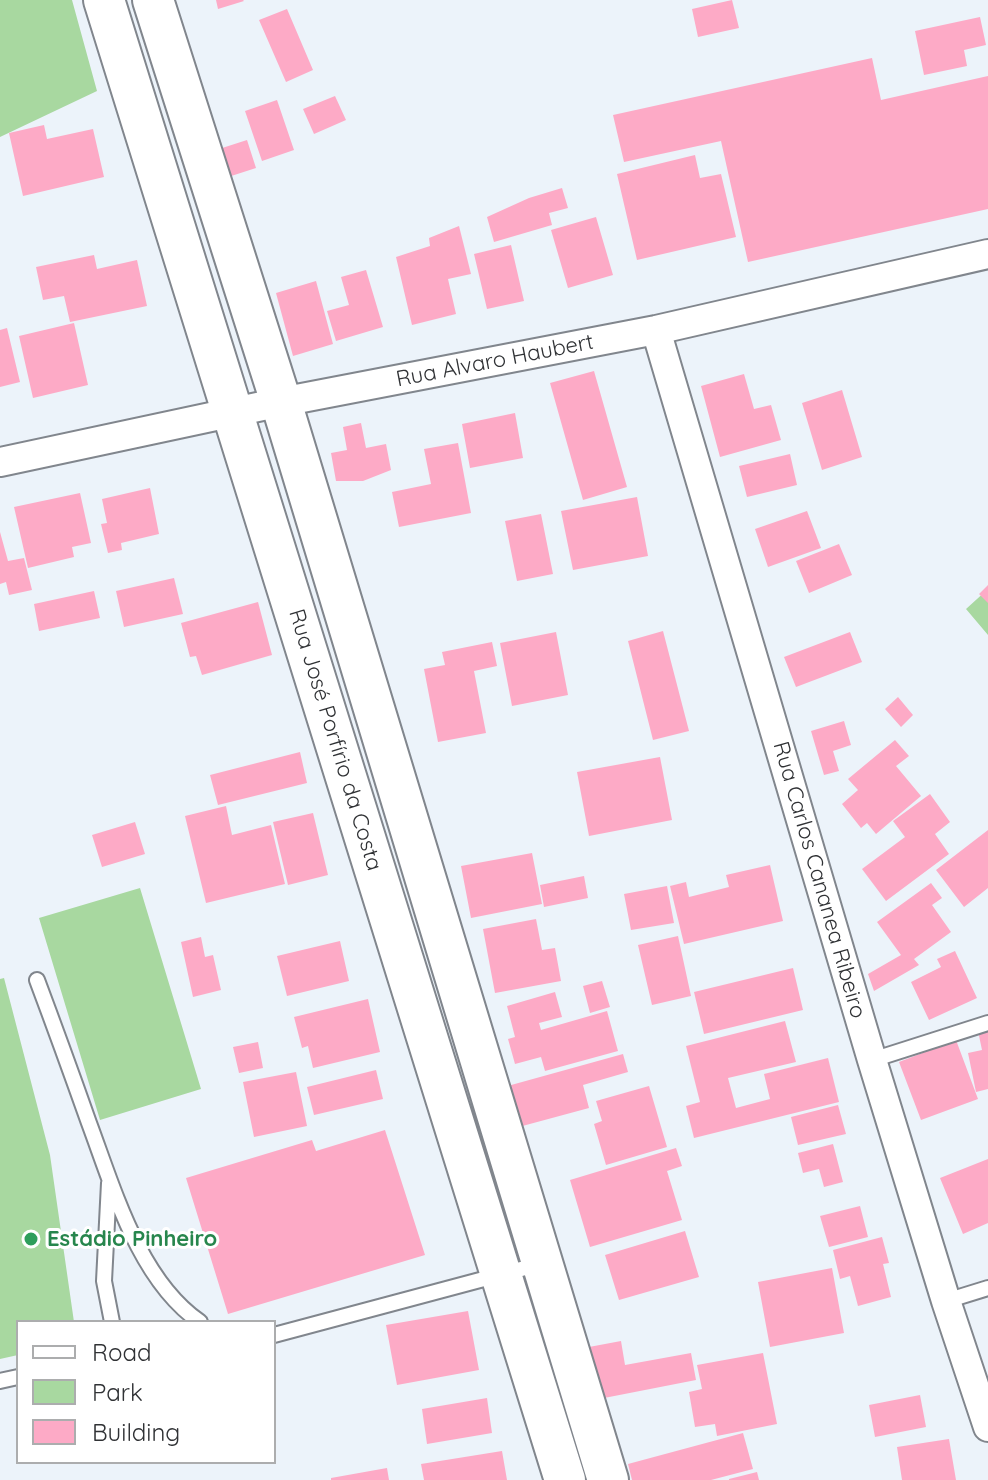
<!DOCTYPE html>
<html>
<head>
<meta charset="utf-8">
<style>
  body { margin:0 }
  #map { position:relative; width:988px; height:1480px; overflow:hidden; background:#ecf3fa; font-family:Quicksand,sans-serif }
  canvas { display:block }
  .legend { position:absolute; left:16px; top:1320px; width:260px; height:144px; box-sizing:border-box; background:#fff; border:2px solid #acadae; margin:0; padding:10px 14px; list-style:none; font-size:24px; color:#303235 }
  .legend li { display:flex; align-items:center; gap:16px; height:40px }
  .legend b { width:40px; border:2px solid #acadae }
</style>
</head>
<body>
<div id="map">
<canvas width="988" height="1480"></canvas>
<ul class="legend">
<li><b style="height:10px;background:#fff"></b>Road</li>
<li><b style="height:22px;background:#a8d8a0"></b>Park</li>
<li><b style="height:22px;background:#fdaac6"></b>Building</li>
</ul>
</div>
<script>
const context = document.querySelector('canvas').getContext('2d');
context.lineJoin = 'round';
function paint(path, color) { context.fillStyle = color; context.fill(path, 'evenodd'); }
function strokePath(path, color, width, dash) { context.strokeStyle = color; context.lineWidth = width; context.lineCap = dash ? 'butt' : 'round'; context.setLineDash(dash || []); context.stroke(path); }
function label(font, color, halo, rows, align = 'center') {
  context.font = font + ' Quicksand,sans-serif'; context.lineWidth = 6; context.setLineDash([]); context.textBaseline = 'middle'; context.strokeStyle = halo; context.fillStyle = color; for (const [text, x, y, turn = 0] of rows) {
    context.save(); context.translate(x, y); context.rotate((+turn || 0) * Math.PI / 180); context.textAlign = isNaN(turn) ? turn : align; if (halo) context.strokeText(text, 0, 0); context.fillText(text, 0, 0); context.restore();
  }
}
paint(new Path2D(`
  M0,0H72L97,91L0,137Z
  M988,589V635L966,609Z
  M140,888L201,1089L100,1120L39,918Z
  M4,978L50,1155L74,1322H18V1355L0,1359V979Z`), '#a8d8a0');
paint(new Path2D(`
  M216,0H243L244,1L218,9Z
  M732,0L739,28L698,37L692,9Z
  M287,9L313,70L286,82L259,20Z
  M980,17L986,45L964,50L967,66L924,75L915,31Z
  M872,58L881,100L988,76V209L748,262L721,141L624,162L613,115Z
  M335,96L346,120L314,134L303,109Z
  M277,100L294,150L262,161L245,111Z
  M44,125L47,139L93,129L104,177L23,196L9,133Z
  M247,140L256,168L225,178L216,150Z
  M695,155L700,178L721,174L736,237L637,260L617,174Z
  M562,188L568,208L549,213L552,225L494,242L487,217L529,198Z
  M596,217L613,275L568,288L551,230Z
  M459,226L471,274L448,279L456,314L412,325L396,257L430,246L429,238Z
  M511,245L524,301L487,309L474,254Z
  M94,255L97,269L137,260L147,306L70,322L64,296L43,300L36,267Z
  M366,270L383,327L336,341L327,311L349,305L341,277Z
  M316,281L333,344L293,356L276,293Z
  M74,323L88,385L33,398L19,336Z
  M7,328L20,382L0,387V330Z
  M594,371L627,487L583,500L550,383Z
  M744,374L754,409L771,405L781,440L720,457L701,386Z
  M842,390L862,457L822,470L802,403Z
  M515,413L523,458L470,468L462,424Z
  M361,423L366,448L386,444L391,470L363,481H336L331,453L347,450L343,427Z
  M458,443L471,513L399,527L392,492L431,484L424,449Z
  M790,454L797,485L747,497L739,466Z
  M150,488L159,534L121,543L122,550L108,553L101,524L107,523L102,499Z
  M80,493L91,543L72,547L74,557L28,568L14,507Z
  M637,497L648,556L573,570L561,511Z
  M807,511L821,548L768,567L755,529Z
  M541,514L553,574L517,581L505,521Z
  M0,532L8,561L24,558L32,590L9,595L6,582L0,584Z
  M839,544L852,575L809,593L796,561Z
  M174,578L183,614L124,627L116,591Z
  M988,585V603L979,594Z
  M94,591L100,618L39,631L34,604Z
  M258,602L272,655L202,675L196,656L190,657L181,623Z
  M663,631L689,731L653,740L628,641Z
  M556,632L568,695L512,706L500,643Z
  M850,632L862,662L796,687L784,657Z
  M492,642L497,666L474,671L486,733L438,742L424,669L445,665L442,652Z
  M898,697L913,715L901,727L885,709Z
  M844,721L851,745L833,751L839,771L824,775L811,731Z
  M895,740L909,756L896,766L921,796L876,834L867,823L861,828L842,804L858,790L848,779Z
  M300,752L307,783L218,805L210,775Z
  M660,757L672,820L589,836L577,772Z
  M930,794L950,822L935,834L949,854L886,901L862,869L905,837L893,821Z
  M226,806L232,835L271,825L285,884L206,903L185,816Z
  M313,813L328,875L288,885L273,822Z
  M135,822L145,854L102,867L92,835Z
  M988,830V888L964,907L936,870Z
  M532,853L542,904L471,918L461,866Z
  M770,865L783,921L684,944L670,886L686,882L689,897L729,887L726,875Z
  M584,876L588,898L544,907L540,885Z
  M931,883L942,898L932,905L951,932L914,959L919,965L874,991L868,974L901,955L877,922Z
  M667,886L674,923L631,930L624,894Z
  M536,919L542,950L555,948L561,981L495,993L483,929Z
  M678,936L691,996L652,1005L638,945Z
  M201,937L205,957L213,955L221,990L193,997L181,942Z
  M340,941L349,981L287,996L277,956Z
  M955,951L977,998L929,1020L911,982L941,967L937,959Z
  M793,968L803,1010L704,1034L694,992Z
  M602,981L610,1007L590,1013L583,986Z
  M555,992L562,1017L539,1023L541,1030L607,1011L618,1051L545,1071L541,1057L515,1064L508,1039L515,1037L507,1006Z
  M368,999L380,1052L313,1068L308,1046L302,1048L294,1017Z
  M785,1021L796,1062L728,1078L736,1108L770,1099L764,1074L828,1058L839,1102L694,1138L686,1106L700,1102L686,1046Z
  M988,1029V1089L976,1092L968,1053L982,1050L978,1031Z
  M956,1040L978,1099L921,1120L899,1062Z
  M258,1042L263,1068L239,1073L233,1047Z
  M623,1054L628,1072L583,1085L589,1108L515,1128L504,1087Z
  M376,1070L383,1099L314,1115L307,1087Z
  M296,1072L307,1126L254,1137L243,1082Z
  M649,1086L667,1147L606,1165L594,1124L602,1121L596,1101Z
  M838,1105L846,1134L798,1145L791,1117Z
  M385,1130L425,1255L228,1314L186,1178L312,1140L316,1151Z
  M833,1144L843,1182L824,1187L819,1169L803,1173L798,1153Z
  M676,1148L682,1166L667,1171L682,1220L590,1247L570,1180Z
  M988,1159V1223L963,1234L940,1178Z
  M860,1206L868,1237L829,1247L820,1216Z
  M685,1231L699,1277L619,1300L605,1255Z
  M882,1237L889,1263L883,1264L891,1297L858,1306L850,1276L840,1279L833,1250Z
  M832,1268L844,1333L770,1347L758,1282Z
  M468,1311L479,1370L397,1385L386,1325Z
  M621,1341L625,1365L691,1353L696,1380L599,1399L589,1347Z
  M763,1353L777,1424L717,1436L715,1424L695,1427L689,1392L702,1389L697,1365Z
  M920,1395L926,1427L875,1437L869,1405Z
  M487,1398L492,1433L427,1444L422,1409Z
  M743,1433L753,1469L711,1480H632L628,1464Z
  M949,1439L956,1480H902L897,1447Z
  M502,1451L507,1480H424L421,1464Z
  M387,1468L389,1480H331V1478Z
  M757,1472L759,1480H729V1479Z`), '#fdaac6');
const lane = new Path2D(`
  M37,980C55,1028 72,1075 89,1123C114,1190 139,1280 200,1322
  M872,1060L988,1023
  M109,1183L104,1281L112,1322
  M946,1301L988,1288
  M274,1335L540,1264
  M0,1381L18,1377`);
const street = new Path2D(`
  M656,330L872,1060L946,1301L988,1427
  M0,462L281,402L656,330L988,254`);
const secondary = new Path2D(`
  M104,0L565,1480
  M153,0L281,402L608,1480`);
strokePath(lane, '#81868d', 18);
strokePath(street, '#81868d', 32);
strokePath(secondary, '#81868d', 44);
strokePath(lane, '#fff', 14);
strokePath(street, '#fff', 28);
strokePath(secondary, '#fff', 40);
for (const [x, y, r, color] of [
  [31,1239,8,"#2e9e5b"]
]) { const dot = new Path2D(); dot.arc(x, y, r, 0, 2 * Math.PI); context.fillStyle = color; context.fill(dot); strokePath(dot, '#fff', 3); }
label('22px', '#303235', '#fff', [
  ["Rua Alvaro Haubert",495,361,-11],
  ["Rua José Porfírio da Costa",335,740,73],
  ["Rua Carlos Cananea Ribeiro",819,880,74]
]);
label('bold 22px', '#27864d', '#fff', [
  ["Estádio Pinheiro",47,1239]
], 'left');
</script>
</body>
</html>
